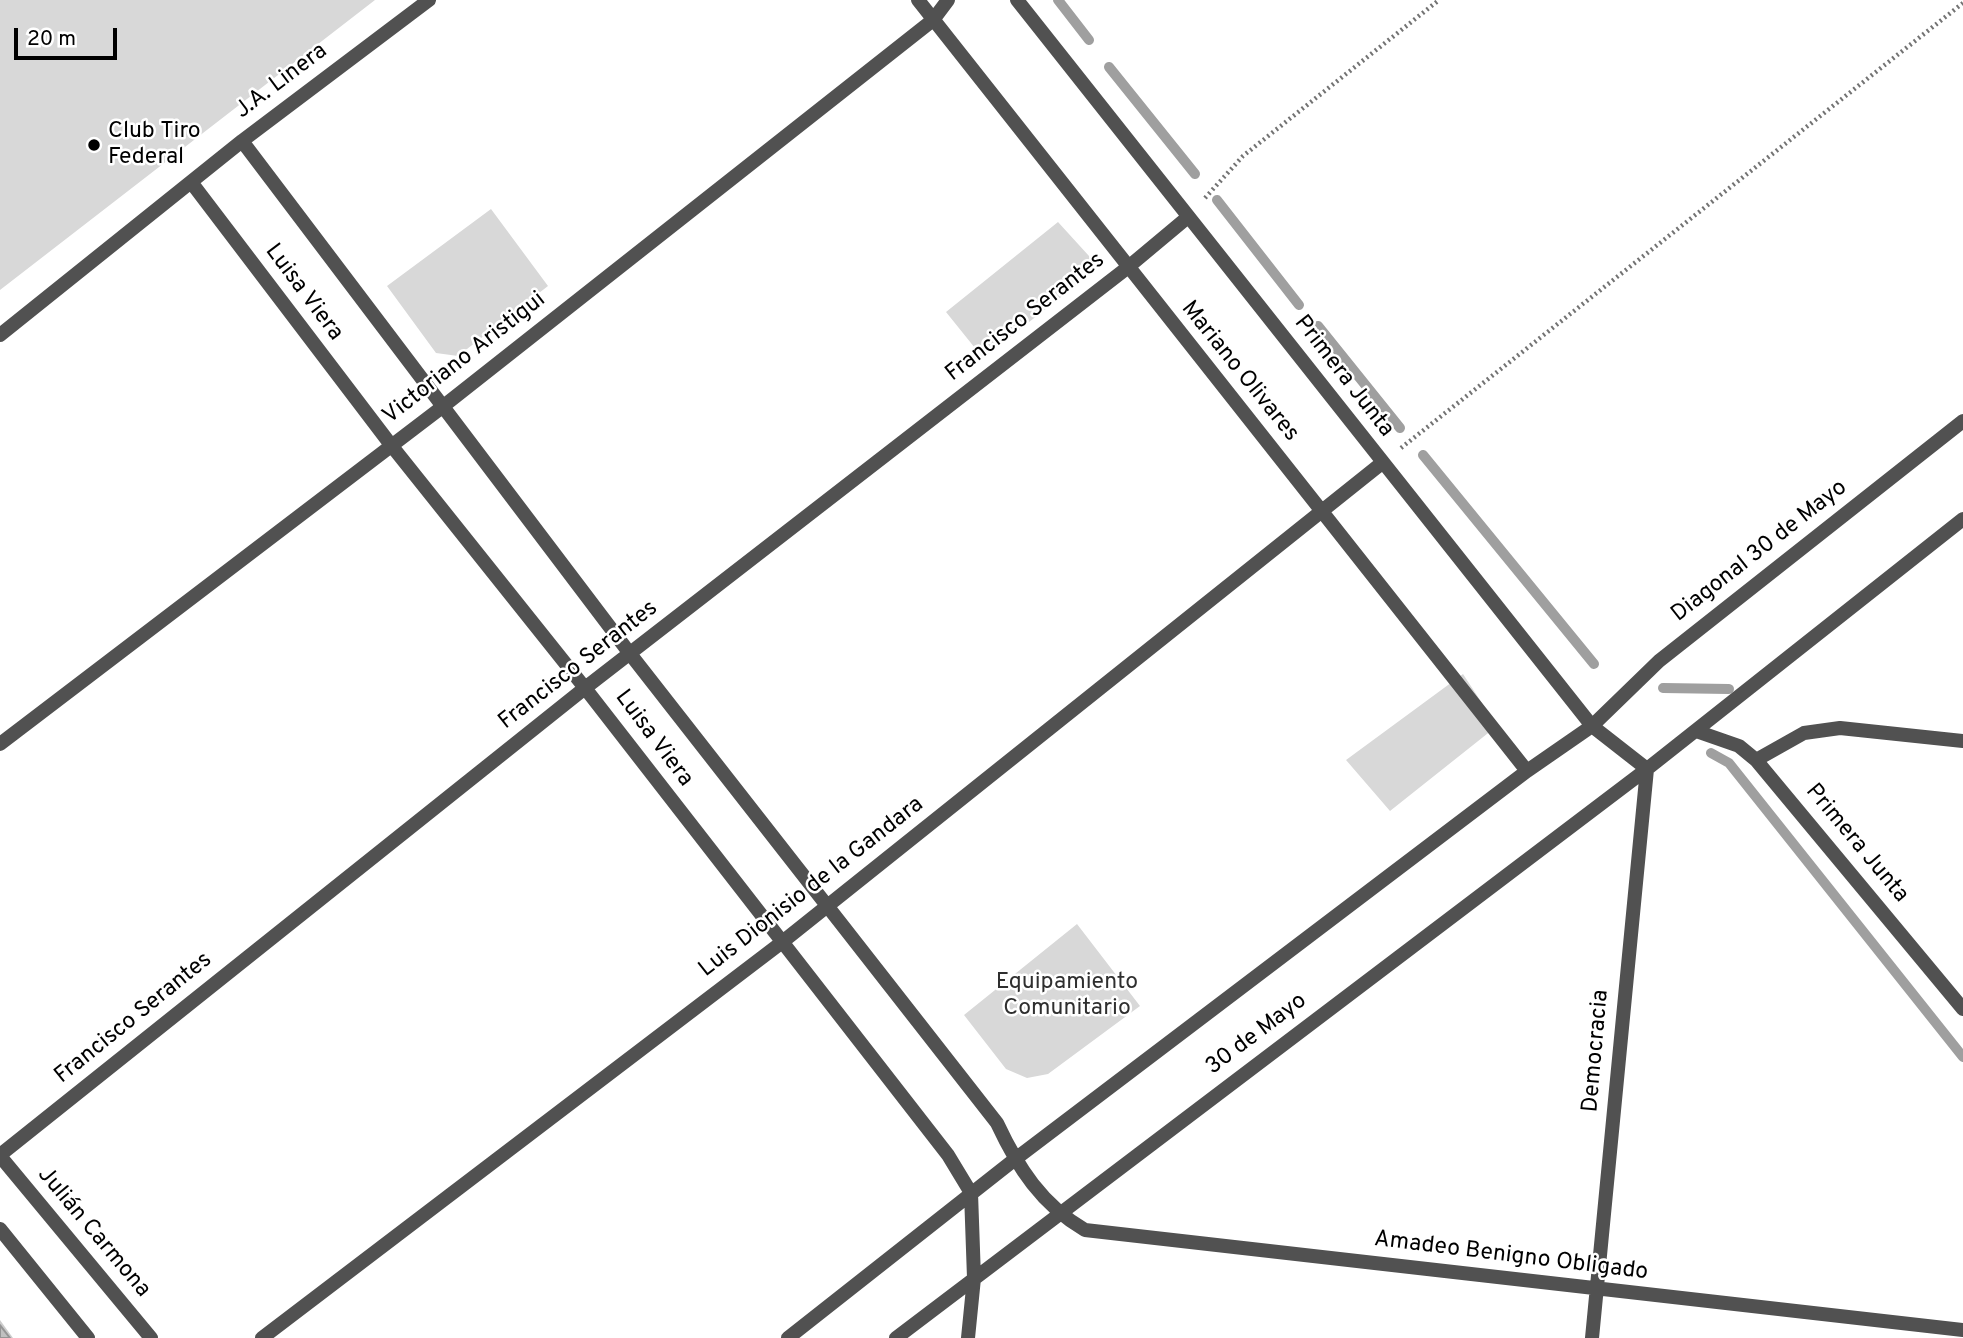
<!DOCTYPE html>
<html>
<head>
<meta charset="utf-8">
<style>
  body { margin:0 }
  #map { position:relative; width:1963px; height:1338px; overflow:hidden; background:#fff; font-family:Overpass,sans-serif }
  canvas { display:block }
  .scale { position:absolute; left:14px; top:28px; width:103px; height:32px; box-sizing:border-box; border:4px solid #000; border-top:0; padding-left:9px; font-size:21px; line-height:24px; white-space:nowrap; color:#000; -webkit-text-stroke:5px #fff; paint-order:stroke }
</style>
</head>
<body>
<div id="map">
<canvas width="1963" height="1338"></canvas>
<div class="scale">20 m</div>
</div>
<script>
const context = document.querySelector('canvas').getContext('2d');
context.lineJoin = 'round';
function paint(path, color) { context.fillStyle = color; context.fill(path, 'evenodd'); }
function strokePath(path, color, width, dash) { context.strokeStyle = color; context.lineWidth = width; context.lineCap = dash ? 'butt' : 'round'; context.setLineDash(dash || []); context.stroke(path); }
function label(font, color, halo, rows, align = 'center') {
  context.font = font + ' Overpass,sans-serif'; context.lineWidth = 5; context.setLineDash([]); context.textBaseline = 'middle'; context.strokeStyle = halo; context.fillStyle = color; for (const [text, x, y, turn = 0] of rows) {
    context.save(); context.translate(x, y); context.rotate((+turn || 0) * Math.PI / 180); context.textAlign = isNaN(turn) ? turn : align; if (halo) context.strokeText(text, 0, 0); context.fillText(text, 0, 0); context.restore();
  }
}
paint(new Path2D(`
  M0,0H375L0,290Z
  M491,209L548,286L458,356L436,353L387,286Z
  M1058,222L1089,256L1091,268L1079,283L983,358L946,312Z
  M1463,674L1497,726L1390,811L1346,760Z
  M1077,924L1140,1006L1048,1074L1027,1078L1006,1069L964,1015Z`), '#d8d8d8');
paint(new Path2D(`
  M0,1320L13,1338H0Z`), '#0003');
strokePath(new Path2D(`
  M1058,0L1089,40
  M1109,67L1195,174
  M1217,200L1299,305
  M1318,326L1400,428
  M1423,455L1594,664
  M1663,688L1729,689
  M1711,753L1729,763L1963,1057`), '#9f9f9f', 10);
const building = new Path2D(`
  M0,1325L10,1338H0Z`);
paint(building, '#c0c0c0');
strokePath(building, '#959595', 2);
strokePath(new Path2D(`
  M1205,198L1243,156L1439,0
  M1401,448L1963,3`), '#737373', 4.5, [2, 3.5]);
strokePath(new Path2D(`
  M918,0L1527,771
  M1017,0L1592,726L1647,769
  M242,141L631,655L997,1123C1018,1168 1042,1205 1085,1230L1963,1330
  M191,182L391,445L585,688L948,1155L971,1193L974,1278L968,1338
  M0,335L242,141L429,0
  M1696,731L1739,746L1756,760L1963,1009
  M0,744L441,408L933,20L948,0
  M1756,760L1804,733L1840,728L1963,741
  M0,1155L585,688L1127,268L1188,217
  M0,1156L151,1338
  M0,1229L88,1338
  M262,1338L781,943L1382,463
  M788,1338L1014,1160L1527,771L1592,726L1659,661L1963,421
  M896,1338L1647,769L1963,519
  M1592,1338L1647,769`), '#515151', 14);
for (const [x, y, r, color] of [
  [94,145,7,"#000"]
]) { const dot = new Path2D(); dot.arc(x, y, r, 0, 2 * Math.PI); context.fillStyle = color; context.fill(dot); strokePath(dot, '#fff', 2.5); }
label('23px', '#000', '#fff', [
  ["J.A. Linera",282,82,-37],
  ["Luisa Viera",303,293,53],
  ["Francisco Serantes",1026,318,-38],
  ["Victoriano Aristigui",465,359,-38],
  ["Mariano Olivares",1239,372,51],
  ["Primera Junta",1343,377,52],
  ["Diagonal 30 de Mayo",1760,552,-38],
  ["Francisco Serantes",579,666,-38],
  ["Luisa Viera",653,739,53],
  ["Primera Junta",1856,844,50],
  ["Luis Dionisio de la Gandara",812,888,-38],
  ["Francisco Serantes",134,1019,-39],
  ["30 de Mayo",1257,1035,-37],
  ["Democracia",1597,1051,-85],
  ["Julián Carmona",93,1233,50],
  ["Amadeo Benigno Obligado",1511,1257,7]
]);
label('23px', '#000', '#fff', [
  ["Club Tiro",108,132],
  ["Federal",108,158]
], 'left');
label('23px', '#2f2f2f', '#fff', [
  ["Equipamiento",1067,983],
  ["Comunitario",1067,1009]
]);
</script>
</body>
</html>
